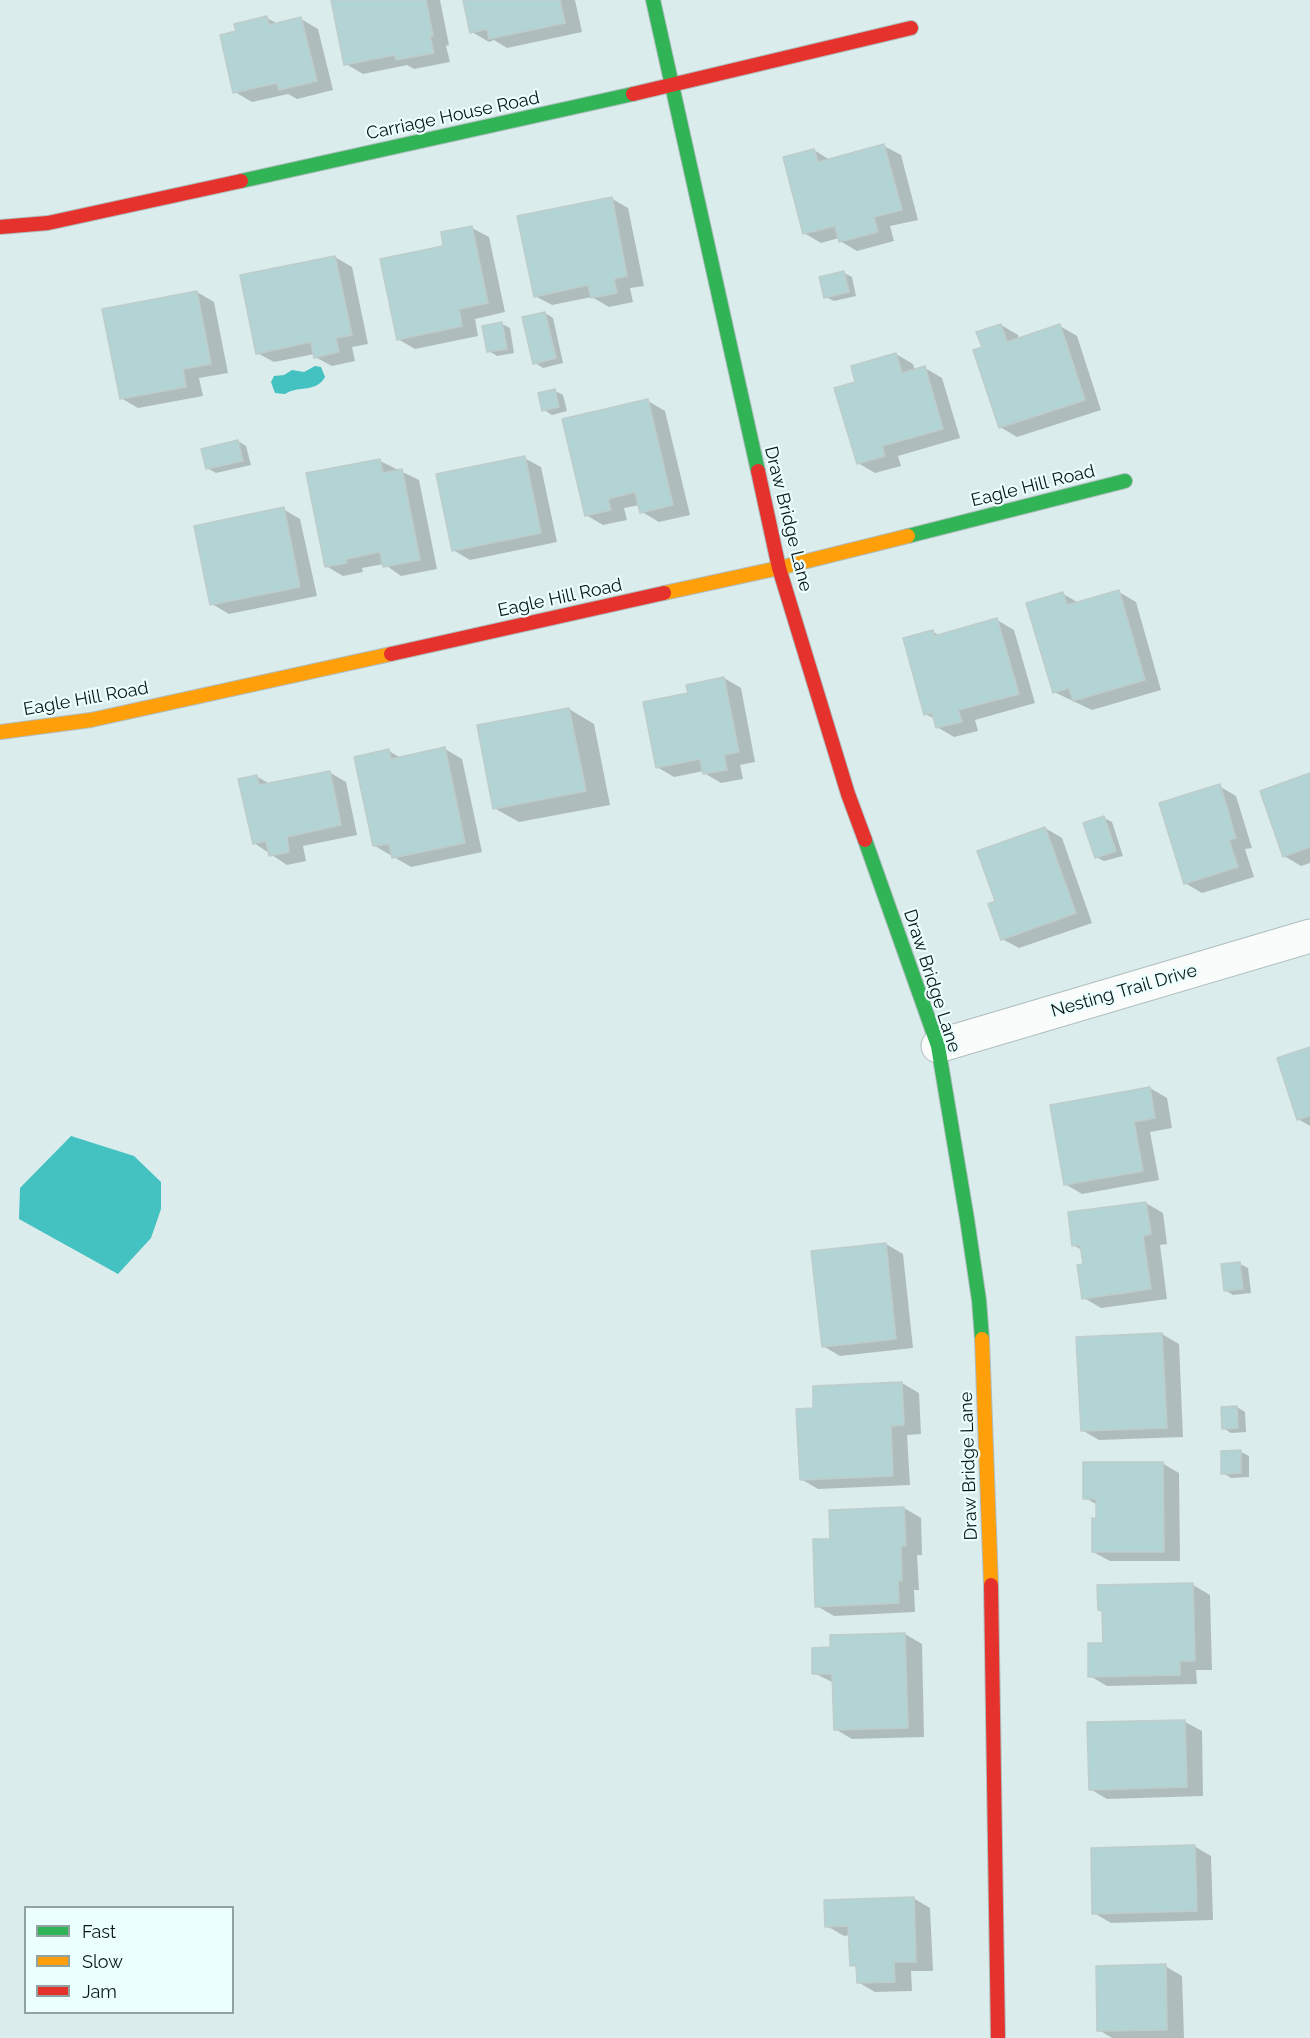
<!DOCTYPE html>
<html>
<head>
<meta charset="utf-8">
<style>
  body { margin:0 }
  #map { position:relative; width:1310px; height:2038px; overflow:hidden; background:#dbecec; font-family:Raleway,sans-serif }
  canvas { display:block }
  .legend { position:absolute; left:24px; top:1906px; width:210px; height:108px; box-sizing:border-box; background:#ebfffe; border:2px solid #91a2a2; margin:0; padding:8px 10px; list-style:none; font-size:18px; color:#0b1717 }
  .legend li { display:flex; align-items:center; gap:12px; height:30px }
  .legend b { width:30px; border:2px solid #91a2a2 }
</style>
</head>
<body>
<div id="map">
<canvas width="1310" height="2038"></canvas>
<ul class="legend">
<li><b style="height:8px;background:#30b455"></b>Fast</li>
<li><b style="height:8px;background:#ff9f0a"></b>Slow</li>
<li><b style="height:8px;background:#e5322d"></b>Jam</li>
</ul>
</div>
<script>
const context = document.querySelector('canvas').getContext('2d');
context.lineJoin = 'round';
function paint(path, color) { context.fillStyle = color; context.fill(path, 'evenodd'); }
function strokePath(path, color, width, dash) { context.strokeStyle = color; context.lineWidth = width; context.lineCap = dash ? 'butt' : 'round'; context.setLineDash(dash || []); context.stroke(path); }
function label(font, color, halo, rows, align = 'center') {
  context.font = font + ' Raleway,sans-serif'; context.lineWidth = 4.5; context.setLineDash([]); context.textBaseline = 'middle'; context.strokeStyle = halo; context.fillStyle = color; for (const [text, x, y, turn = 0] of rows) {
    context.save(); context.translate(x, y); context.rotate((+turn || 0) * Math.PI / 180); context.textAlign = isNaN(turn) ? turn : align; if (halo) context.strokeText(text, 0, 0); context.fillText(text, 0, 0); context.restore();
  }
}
paint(new Path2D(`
  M315,366L321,367L325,377C316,393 299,385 285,394L275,393L271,382L274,376L284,375L292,370L304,372Z
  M71,1136L134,1156L161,1182V1209L151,1238L118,1274L19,1219L20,1188Z`), '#44c1c1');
paint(new Path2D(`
  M337,0H440L449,45L446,46L450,62L414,69L407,65L363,74L346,64Z
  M465,0H575L582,32L507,48L494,40L489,42L472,32Z
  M267,18L278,24L301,19L318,29L333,90L297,99L288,94L252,102L235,92L238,33Z
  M884,146L901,155L918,220L890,226L894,241L857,251L840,241L839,238L821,243L804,233L814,150L830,160Z
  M611,198L628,208L644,286L630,288L633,302L609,307L592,297L552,305L535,296Z
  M472,228L489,237L505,312L475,319L478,336L415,349L398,339L445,247Z
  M335,257L352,267L368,344L352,347L355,361L332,366L315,357V354L274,362L257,353Z
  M844,273L852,277L856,296L834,301L826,297Z
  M197,292L214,302L228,373L199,378L203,396L138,408L121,398Z
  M545,313L553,318L563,363L543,368L535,363Z
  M502,324L510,328L514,353L497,356L489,351Z
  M1001,325L1018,335L1019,339L1060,326L1077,336L1101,410L1017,437L1000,427L984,348Z
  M896,354L913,364L915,371L925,368L942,378L960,438L898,456L901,466L875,473L858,463L857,383Z
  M555,391L563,395L567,411L552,415L544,410Z
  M648,401L665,411L690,515L659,522L642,512L640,505L624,508L627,520L603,525L586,515Z
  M238,441L246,446L251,465L216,473L207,468Z
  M524,458L541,467L557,542L470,560L453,550Z
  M380,461L419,480L437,569L401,576L384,564L362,568L363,572L343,576L326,566Z
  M283,509L300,519L317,596L229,614L212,604Z
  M1119,592L1136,602L1161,690L1092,710L1054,692L1063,594L1079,603Z
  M997,620L1014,630L1035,703L975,720L978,731L954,737L937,727L935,719L925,714L932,631L940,636Z
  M724,678L741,688L755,762L740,765L743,779L721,783L704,773V771L674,777L657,767L689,694Z
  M569,709L594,724L610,805L519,822L494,808Z
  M445,749L462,759L482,852L411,867L375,846L389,751L401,758Z
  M329,772L346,782L357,835L303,846L306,861L287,865L254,843L256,776L270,784Z
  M1310,775V863L1301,866L1284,856Z
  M1219,786L1236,796L1252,848L1245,849L1254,877L1202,893L1185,883Z
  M1104,818L1112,822L1123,856L1104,861L1096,857Z
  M1045,828L1062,838L1092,923L1019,948L1002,939Z
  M1310,1049V1126L1298,1119Z
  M1150,1088L1167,1098L1172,1128L1150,1132L1159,1180L1082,1194L1065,1184Z
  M1146,1203L1163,1213L1167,1244L1160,1245L1167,1299L1101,1308L1084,1298V1266L1082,1250L1073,1245Z
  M886,1244L903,1254L913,1348L840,1356L823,1346Z
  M1240,1264L1248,1268L1251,1293L1233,1295L1225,1290Z
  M1162,1334L1179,1344L1183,1437L1099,1440L1082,1430Z
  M902,1383L919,1393L921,1434L907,1435L910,1485L818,1489L801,1479L815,1410Z
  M1237,1407L1245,1412L1246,1432L1231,1433L1223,1428Z
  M1241,1452L1249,1456V1477L1231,1478L1223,1473Z
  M1162,1463L1179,1473L1180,1561H1110L1093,1552L1098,1505L1085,1498Z
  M904,1508L921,1518L922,1555H917L919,1590H914L915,1612L834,1616L817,1606L832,1540L831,1511Z
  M1193,1585L1210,1595L1212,1670H1196L1197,1684L1107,1686L1090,1676L1104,1644Z
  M905,1634L922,1644L924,1737L852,1739L835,1729L834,1683L814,1673L831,1648Z
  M1185,1722L1202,1731L1203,1796L1107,1799L1090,1789Z
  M1194,1846L1211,1856L1213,1920L1111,1923L1094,1913Z
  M913,1898L930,1908L933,1971H911L912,1991L875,1992L858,1982V1968L851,1965L850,1935L844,1936L827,1926Z
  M1165,1966L1182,1976L1184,2038H1112L1099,2030Z`), '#0003');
const building = new Path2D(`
  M331,0H426L433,36H430L434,53L396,60L395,55L344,65Z
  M463,0H560L565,23L489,39L487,29L470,33Z
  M267,16L269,25L301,17L317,81L279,90L277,83L233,93L220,35L236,31L234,24Z
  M884,144L902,210L874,217L878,232L839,242L835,226L803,234L783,157L814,149L818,162Z
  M612,197L627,276L614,279L617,293L591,298L588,285L534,297L517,216Z
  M472,226L488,303L459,309L462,326L397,340L380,259L443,246L441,232Z
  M335,256L352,335L336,338L339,352L314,358L311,342L256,354L240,275Z
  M844,271L849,292L824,298L819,277Z
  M197,291L211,364L183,369L186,387L120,399L102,309Z
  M545,312L556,358L533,364L522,317Z
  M502,322L507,349L487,352L482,326Z
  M1001,324L1007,342L1060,324L1085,400L999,428L973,350L982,347L976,332Z
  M896,353L902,373L925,366L943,429L882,446L885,456L857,464L834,388L855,382L851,366Z
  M555,389L559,407L542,411L538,393Z
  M648,399L673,505L640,513L635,492L608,499L611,510L585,516L562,419Z
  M238,440L243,461L206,469L201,449Z
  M525,456L541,533L452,551L436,474Z
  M380,459L383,473L402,469L420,560L383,567L380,552L346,559L347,563L325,567L306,473Z
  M284,507L300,587L210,605L194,526Z
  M1119,590L1145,680L1073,701L1069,688L1053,693L1026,603L1063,592L1067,605Z
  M997,618L1019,694L958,710L962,722L936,728L932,713L924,715L903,638L933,630L934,636Z
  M724,677L739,752L724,755L727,770L703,774L700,759L656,768L643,702L688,693L686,685Z
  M569,708L586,791L493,809L477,725Z
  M445,747L465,843L392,858L389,844L373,846L354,757L389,749L391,759Z
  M330,771L341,825L287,837L289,852L269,856L266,841L253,844L238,779L257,775L259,785Z
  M1310,773V847L1283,857L1260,791Z
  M1220,784L1236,838L1229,840L1238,867L1184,884L1159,803Z
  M1104,816L1116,851L1095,858L1083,823Z
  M1045,827L1076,913L1001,940L988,904L995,901L977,851Z
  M1310,1047V1116L1297,1120L1277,1058Z
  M1150,1087L1155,1118L1134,1122L1143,1171L1064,1185L1050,1105Z
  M1146,1202L1151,1234L1143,1236L1151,1289L1082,1299L1077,1265L1083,1264L1080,1245L1072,1246L1068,1212Z
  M886,1243L896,1339L822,1347L811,1251Z
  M1240,1262L1243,1289L1224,1291L1221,1264Z
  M1162,1333L1167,1428L1081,1431L1076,1337Z
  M902,1382L904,1425L891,1426L893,1476L800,1480L796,1409L813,1408V1386Z
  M1237,1406L1238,1428L1222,1429L1221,1407Z
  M1241,1450V1473L1221,1474V1451Z
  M1083,1462H1163L1164,1552H1092V1518L1096,1519V1499H1083Z
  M904,1507L906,1546H901L902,1581H898L899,1603L815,1607L813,1539H830L829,1510Z
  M1193,1583L1195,1661H1180V1675L1088,1677V1643H1103L1102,1611L1098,1610L1097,1585Z
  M905,1633L908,1728L834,1730L832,1674H812V1648L830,1647V1635Z
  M1185,1720L1187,1787L1089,1790L1087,1722Z
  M1195,1845L1197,1911L1092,1914L1091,1848Z
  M914,1897L916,1962H894L895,1982L857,1983L856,1965L850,1966L848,1926L825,1927L824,1900Z
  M1166,1964L1167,2030L1097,2031L1096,1966Z`);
paint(building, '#b3d4d4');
strokePath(building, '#becccc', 1.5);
const street = new Path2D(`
  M938,1046L1310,936`);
const fast = new Path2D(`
  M653,0L758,471
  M241,181L633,94
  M908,536L1125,481
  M865,840L938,1046L967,1219L979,1300L982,1339`);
const slow = new Path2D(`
  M664,593L779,568L908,536
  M0,732L91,720L391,654
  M982,1339L991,1585`);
const jam = new Path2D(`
  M633,94L911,28
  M0,227L48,223L241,181
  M758,471L779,568L848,794L865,840
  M391,654L664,593
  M991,1585L998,2038`);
strokePath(street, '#afbdbd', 35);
strokePath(fast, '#afbdbd', 16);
strokePath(slow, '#afbdbd', 16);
strokePath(jam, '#afbdbd', 16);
strokePath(street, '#fafcfc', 33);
strokePath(fast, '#30b455', 14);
strokePath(slow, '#ff9f0a', 14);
strokePath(jam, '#e5322d', 14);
label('18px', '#0b1717', '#ebfffe', [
  ["Carriage House Road",453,116,-12],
  ["Eagle Hill Road",1033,486,-14],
  ["Draw Bridge Lane",788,519,76],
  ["Eagle Hill Road",560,598,-12],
  ["Eagle Hill Road",86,699,-10],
  ["Draw Bridge Lane",932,981,72],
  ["Nesting Trail Drive",1124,991,-16],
  ["Draw Bridge Lane",969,1466,-92]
]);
</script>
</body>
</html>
